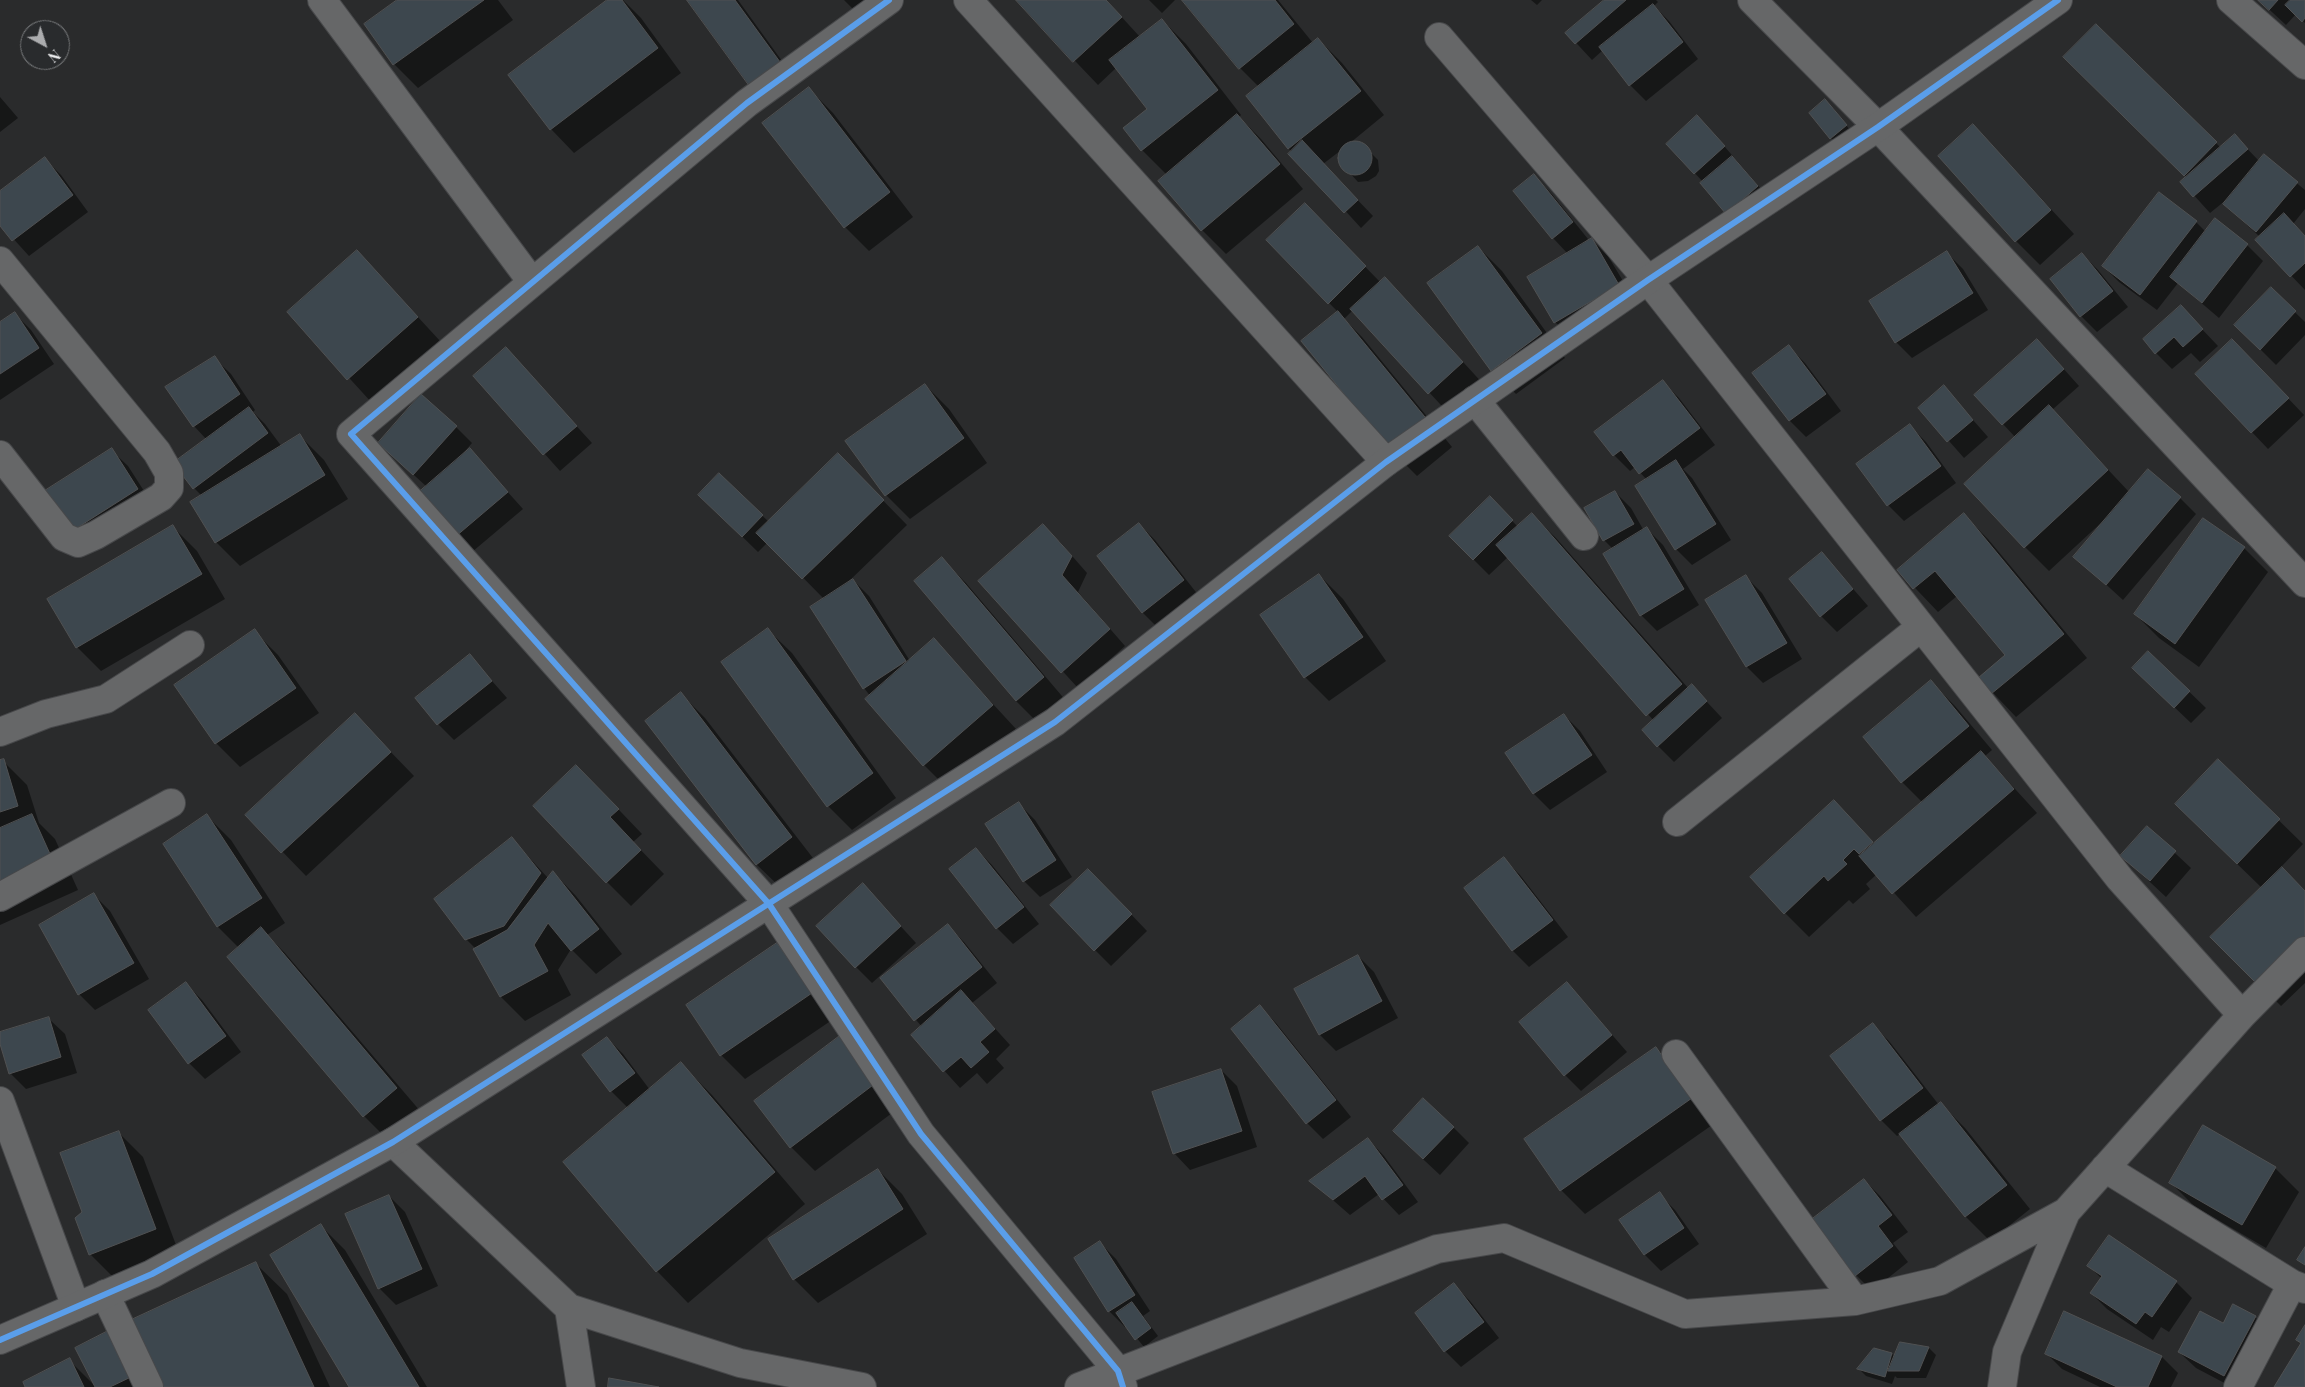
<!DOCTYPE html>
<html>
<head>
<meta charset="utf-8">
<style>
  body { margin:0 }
  #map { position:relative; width:2305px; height:1387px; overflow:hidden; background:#2a2b2c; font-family:"Playfair Display",serif }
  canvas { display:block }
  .north { position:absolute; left:20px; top:20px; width:50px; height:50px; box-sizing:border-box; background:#292b2d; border:1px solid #797b7d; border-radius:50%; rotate:140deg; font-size:14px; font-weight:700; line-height:20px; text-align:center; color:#f1f2f4 }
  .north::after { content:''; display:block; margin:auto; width:18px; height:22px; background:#abacae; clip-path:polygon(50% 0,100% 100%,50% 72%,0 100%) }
</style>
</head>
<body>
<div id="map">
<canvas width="2305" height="1387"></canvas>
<div class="north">N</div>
</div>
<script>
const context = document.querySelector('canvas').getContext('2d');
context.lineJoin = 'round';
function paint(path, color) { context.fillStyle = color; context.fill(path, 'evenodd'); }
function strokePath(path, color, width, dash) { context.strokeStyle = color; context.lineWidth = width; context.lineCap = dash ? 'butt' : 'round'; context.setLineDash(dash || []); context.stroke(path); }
paint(new Path2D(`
  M399,0H498L513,20L418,88L394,64L366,24Z
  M610,0H623L641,18L681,73L574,153L551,129Z
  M689,0H738L795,79L766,101Z
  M844,0H876L858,14Z
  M1017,0H1106L1140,37L1162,20L1186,44L1241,115L1239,117L1261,139L1303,189L1226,254L1202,230L1167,175L1142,150L1148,110L1116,68L1098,85Z
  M1149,0H1175L1162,13Z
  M1184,0H1278L1313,43L1318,39L1342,63L1384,115L1350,143L1362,144L1378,160L1379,171L1376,176L1368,181L1358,182L1340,162V151L1323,164L1373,216L1361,228L1289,149L1247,96L1259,87L1240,68Z
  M1531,0H1542L1537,5Z
  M1606,0H1656L1658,2L1654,6L1669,21L1698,59L1646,101L1630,85L1603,50L1592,60L1567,33Z
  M2259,0H2305V23L2296,14L2286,25Z
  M2096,25L2221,148L2235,136L2260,162L2264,156L2305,190V209L2293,224L2305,236V290L2257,240L2260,237L2224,204L2231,196L2210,213L2182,182L2187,178L2065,57Z
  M809,89L833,113L913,217L869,251L845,227Z
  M0,97L18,118L0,132Z
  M1833,108L1853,134L1839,146L1831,138Z
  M1973,125L2074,234L2040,265L2016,241Z
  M1713,133L1773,203L1742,229L1703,182L1668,144Z
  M45,159L61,175L88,212L29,256L0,224V193Z
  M1534,176L1550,192L1588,239L1582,245L1592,240L1608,256L1635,301L1572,338L1555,322L1529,277L1568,254L1553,238Z
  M1305,205L1381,283L1409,303L1486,387L1452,417L1353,310L1344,319L1362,337L1452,447L1417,476L1393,452L1338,312L1268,241Z
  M2196,222L2206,232L2247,245L2263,261L2219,318L2178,283L2157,310L2119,282L2103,266Z
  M1478,247L1502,271L1565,358L1516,394L1492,370Z
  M357,251L441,342L372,403L289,312Z
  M1947,253L1963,269L1988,310L1912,358L1896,342Z
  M2082,254L2098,270L2128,307L2097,332L2081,316L2051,279Z
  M2271,289L2305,322V335L2276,365L2252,341Z
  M2181,307L2218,346L2200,362L2191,353L2172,369L2156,353Z
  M15,314L31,330L54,364L0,400V324Z
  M1789,347L1805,363L1841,411L1806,437L1790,421L1754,373Z
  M506,349L592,443L560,471L475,376Z
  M2248,356L2304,415L2268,449L2197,374Z
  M2053,357L2079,386L2052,410L2130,493L2180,498L2196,514L2123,600L2075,556L2105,522L2103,521L2049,571L2025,547L2016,438L1976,395Z
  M214,358L231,374L255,410L253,412L265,424L282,447L300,436L324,460L348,499L240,566L216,542L202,496L194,488L207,440L194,426Z
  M1663,382L1679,398L1715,445L1683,469L1692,478L1731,540L1692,565L1676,549L1647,480L1635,467L1630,471L1614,455Z
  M925,385L949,409L987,463L910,519L886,495Z
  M1944,387L1988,437L1964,458L1920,408Z
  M1910,426L1926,442L1956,483L1904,521L1888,505L1858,465Z
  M456,427L472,443L460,457L470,450L523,509L472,552L456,536L427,487L379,443Z
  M111,450L128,466L153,505L70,532Z
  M719,475L769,522L862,479L907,525L847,583L853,580L869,596L910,661L934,640L1016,729L948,789L924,765L864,688L824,599L768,542L758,552L716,511Z
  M1615,492L1631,508L1644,531L1647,529L1663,545L1699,605L1657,631L1641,615L1613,549L1604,540Z
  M1490,498L1518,527L1532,515L1556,538L1689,689L1692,686L1722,718L1674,762L1658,746L1654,721L1508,557L1489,575L1473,559Z
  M1964,515L1988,539L2087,658L2016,717L1979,678L2007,656L1957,596L1938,612L1898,570Z
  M1139,524L1155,540L1199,596L1159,629L1143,613L1099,556Z
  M173,527L197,551L225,599L101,671L77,647Z
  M1059,541L1087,573L1078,592L1125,646L1078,688L980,581Z
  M2244,548L2268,572L2199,667L2159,638L2135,614Z
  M1822,553L1868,606L1837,632L1821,616Z
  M942,559L966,583L1067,702L1040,725L1016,701L916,581Z
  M1319,575L1343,599L1386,661L1329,701L1305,677Z
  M1746,577L1762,593L1802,659L1763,683L1747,667Z
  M768,630L792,653L896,798L852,830L828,806Z
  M254,631L278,655L319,713L240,767L216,743L176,685Z
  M2148,652L2206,708L2191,723L2150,684Z
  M470,656L507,698L454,740L438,724Z
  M1931,682L1955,706L1992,750L1985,756L2037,813L1916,917L1877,874L1866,884L1870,889L1853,904L1849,900L1809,937L1785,913L1834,801L1875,844L1923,803L1902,782Z
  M681,694L705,718L816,862L781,888L757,865L647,721Z
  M355,715L414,776L306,876L247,815Z
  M1564,715L1580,731L1607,772L1550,810L1534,794L1507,753Z
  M3,761L27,785L39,823L55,839L78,890L0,925V762Z
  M2218,761L2303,844L2281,867L2305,892V983L2281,1006L2257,982L2262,888L2200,828Z
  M600,790L642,834L633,842L664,874L631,906L607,882Z
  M1019,804L1035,820L1072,877L1040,897L1024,881Z
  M207,816L231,840L285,923L267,935L285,953L421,1112L388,1140L364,1116L239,948L218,927L164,844Z
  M2147,827L2191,868L2166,897L2122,856Z
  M512,839L548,878L553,872L576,896L622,954L596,974L571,949L558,970L571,995L525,1021L501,997L476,949L466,939Z
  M976,849L992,865L1039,924L1013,944L997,928L951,870Z
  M1504,859L1520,875L1568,937L1529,967L1513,951L1466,889Z
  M863,885L916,943L872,983L856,967Z
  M1104,886L1147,931L1111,966L1095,950Z
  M94,895L110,911L149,979L95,1010L79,994Z
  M948,926L964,942L997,983L972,1003L1010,1045L996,1059L1004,1068L987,1084L977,1073L960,1088L912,1035L922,1027L882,979Z
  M777,945L801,969L835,1018L745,1079L721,1055L687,1006Z
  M1358,956L1374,972L1398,1018L1336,1051L1320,1035Z
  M1567,983L1627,1052L1581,1091L1565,1075Z
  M186,984L202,1000L241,1052L205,1079L189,1063Z
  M1260,1007L1276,1023L1351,1117L1323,1139L1307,1123L1232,1030Z
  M48,1018L65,1034L77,1073L26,1089L10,1073L0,1040V1033Z
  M1872,1025L1889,1041L1939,1105L1941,1104L1965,1128L2030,1209L1990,1241L1966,1217L1901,1134L1897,1136L1881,1120L1832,1057Z
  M841,1036L900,1107L815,1171L791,1147L756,1101Z
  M607,1038L623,1054L650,1090L681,1064L712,1095L805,1204L688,1303L657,1271L565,1162L628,1108L611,1091L584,1056Z
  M1656,1048L1680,1072L1715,1123L1585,1214L1561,1190Z
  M1221,1070L1237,1086L1257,1147L1190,1170L1174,1153Z
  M2204,1126L2275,1168L2299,1192L2266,1248L2194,1206L2170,1182Z
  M1453,1127L1469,1143L1440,1175L1410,1147Z
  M119,1133L143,1157L179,1253L114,1278L90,1254L84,1212Z
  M1368,1139L1384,1156L1418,1202L1399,1215L1379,1194L1350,1215L1311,1181Z
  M878,1170L902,1194L927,1234L818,1303L794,1279Z
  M1864,1180L1880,1196L1908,1232L1893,1243L1908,1262L1872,1291L1856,1275Z
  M1659,1194L1675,1210L1699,1244L1661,1271L1645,1255L1621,1220Z
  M389,1196L405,1212L438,1286L396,1305L380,1289L347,1215Z
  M321,1226L345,1250L427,1387H350Z
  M1100,1243L1116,1259L1150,1311L1143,1316L1158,1336L1144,1347L1127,1326L1125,1327L1109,1311Z
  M255,1263L287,1294L330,1387H161Z
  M2089,1266L2176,1282L2192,1298L2169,1332L2161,1327L2153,1340L2107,1309L2091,1293L2101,1278Z
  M1454,1285L1470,1301L1499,1338L1461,1367L1445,1351Z
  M2255,1317L2271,1333L2232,1387L2196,1368L2179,1352L2224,1325Z
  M110,1332L146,1387H27L69,1360L95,1386Z
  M1929,1348L1936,1355L1926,1378H1897L1895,1376L1892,1384L1866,1376L1858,1368L1875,1349L1892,1354L1895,1357Z
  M2046,1353L2162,1357L2178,1373L2171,1387H2100L2062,1369Z`), '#0007');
const building = new Path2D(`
  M397,0H484L393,65L364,24Z
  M607,0H622L658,48L550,130L508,75Z
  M687,0H735L780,62L749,85Z
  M1016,0H1106L1122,17L1073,62Z
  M1182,0H1275L1294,24L1239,69Z
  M1604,0H1626L1575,44L1565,33Z
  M2258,0H2278L2269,10Z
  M2290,0H2305V18L2302,22L2285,5Z
  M1653,4L1683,42L1629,86L1599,47Z
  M1162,19L1218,90L1141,151L1123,128L1147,109L1109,60Z
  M2096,24L2217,142L2184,176L2063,57Z
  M1318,38L1361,91L1288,149L1246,96Z
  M809,87L890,192L844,228L762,123Z
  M1825,99L1847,125L1830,139L1809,113Z
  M1237,114L1280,164L1201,231L1158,181Z
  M1697,115L1725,146L1694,174L1666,144Z
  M1973,124L2051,210L2015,242L1938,156Z
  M2235,134L2248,149L2193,197L2180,182Z
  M1302,140L1358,200L1344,213L1288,154Z
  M1338 158a17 17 0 1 1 34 0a17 17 0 1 1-34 0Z
  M2264,154L2298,182L2256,232L2223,204Z
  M1732,156L1758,186L1726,214L1700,183Z
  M45,157L73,195L12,241L0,226V191Z
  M1534,174L1573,222L1552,239L1513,191Z
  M2159,192L2197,221L2140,295L2102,266Z
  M1305,203L1366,266L1328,304L1266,240Z
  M2284,213L2305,236V263L2290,277L2255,240Z
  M2215,218L2248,244L2202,303L2170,277Z
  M1592,238L1619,285L1554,323L1527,277Z
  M1478,246L1542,333L1491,371L1427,283Z
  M357,250L418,317L347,380L287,312Z
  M1947,251L1973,293L1895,343L1869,301Z
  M2082,253L2113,291L2080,317L2050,279Z
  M1385,277L1463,362L1428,394L1350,309Z
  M2271,287L2296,311L2260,350L2234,325Z
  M2181,305L2203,329L2183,347L2174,337L2155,354L2143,339Z
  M1338,311L1429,422L1392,453L1301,341Z
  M15,312L39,348L0,374V322Z
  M2037,339L2064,369L2002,425L1974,395Z
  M2232,339L2289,398L2251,433L2195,374Z
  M1789,345L1826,394L1789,421L1752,373Z
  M506,347L577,426L543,455L473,376Z
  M215,356L240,394L193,427L165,387Z
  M1663,380L1700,428L1639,474L1621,450L1613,456L1594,432Z
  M925,384L964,438L885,496L845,441Z
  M1944,385L1973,420L1947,442L1918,408Z
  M421,394L457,426L413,475L378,443Z
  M2049,405L2108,470L2024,548L1964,484Z
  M249,407L268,433L193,489L173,463Z
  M1910,424L1941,466L1887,506L1856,464Z
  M300,434L325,475L215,543L190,502Z
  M112,448L138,489L69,533L43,492Z
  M470,448L508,492L455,537L418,493Z
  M838,453L884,500L802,579L756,533Z
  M1676,460L1716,524L1675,550L1635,486Z
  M2148,469L2181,497L2106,585L2073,557Z
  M719,473L763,515L742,537L698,495Z
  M1615,491L1634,524L1603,541L1584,508Z
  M1490,496L1513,520L1473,560L1449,536Z
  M1532,513L1682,684L1646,716L1496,545Z
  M1964,513L2064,634L1991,694L1978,678L2005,655L1935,571L1913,589L1897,570Z
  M2203,518L2245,547L2175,644L2134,614Z
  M1139,523L1184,580L1142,613L1097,556Z
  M1043,524L1072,556L1062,575L1110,629L1061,673L978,581Z
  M173,525L202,574L76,648L47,599Z
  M1647,527L1684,589L1640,616L1603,554Z
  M1822,552L1853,589L1820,617L1789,579Z
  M942,557L1044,677L1016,701L914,581Z
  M1319,574L1363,637L1304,678L1260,615Z
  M1746,575L1787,643L1746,667L1705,600Z
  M853,579L906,661L863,689L810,607Z
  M768,628L873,773L827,807L721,662Z
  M255,629L296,688L215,744L174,685Z
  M934,638L993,705L923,766L865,699Z
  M2148,651L2190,691L2174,708L2132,668Z
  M470,654L492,681L437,725L415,698Z
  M1931,680L1969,726L1901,783L1863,737Z
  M1692,684L1707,701L1657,747L1642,730Z
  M681,692L792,837L756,865L645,721Z
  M355,713L391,752L281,853L245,815Z
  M1564,714L1592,755L1533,794L1505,753Z
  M1981,751L2014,789L1892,894L1859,856Z
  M4,759L18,806L0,812V760Z
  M2218,759L2280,819L2237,864L2175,804Z
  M576,765L619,809L610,817L641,850L606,883L533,806Z
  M1834,800L1873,842L1859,854L1854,849L1843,860L1847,864L1828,881L1824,876L1784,914L1750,877Z
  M1019,802L1056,860L1023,882L985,824Z
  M32,814L55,865L0,890V828Z
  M207,814L262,898L217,927L163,844Z
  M2147,826L2176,851L2150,881L2120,856Z
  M512,837L541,873L504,926L465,940L434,899Z
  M976,848L1024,907L996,929L949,869Z
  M1504,857L1553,920L1512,951L1464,888Z
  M2282,867L2305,891V936L2256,983L2210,937Z
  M1088,869L1132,914L1094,951L1050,905Z
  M553,871L599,929L571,951L548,923L534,945L548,971L500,997L473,949L507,930Z
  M863,883L901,926L855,968L816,926Z
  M94,893L134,963L78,995L39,925Z
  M948,924L982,967L914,1021L880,978Z
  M261,927L397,1088L363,1117L227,957Z
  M777,943L812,993L720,1056L686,1005Z
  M1358,955L1382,1001L1319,1035L1294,989Z
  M186,982L226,1036L188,1064L148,1010Z
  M1567,982L1612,1035L1564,1076L1519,1022Z
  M961,990L995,1029L980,1042L989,1052L971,1068L961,1057L943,1072L911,1035Z
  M1260,1005L1336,1100L1306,1124L1231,1029Z
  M49,1017L61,1057L9,1074L0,1044V1032Z
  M1873,1023L1923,1088L1880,1121L1830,1056Z
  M841,1035L877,1082L790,1148L754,1101Z
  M607,1037L635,1073L610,1092L582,1055Z
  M1656,1047L1692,1098L1560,1191L1524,1139Z
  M681,1062L775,1172L656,1272L563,1162Z
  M1221,1069L1242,1131L1173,1154L1152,1092Z
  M1423,1098L1454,1127L1423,1159L1393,1131Z
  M1941,1102L2007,1185L1965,1217L1899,1134Z
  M2203,1125L2276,1167L2242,1225L2169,1183Z
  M119,1131L156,1229L89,1255L75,1218L82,1212L60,1153Z
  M1368,1138L1403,1185L1382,1200L1365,1176L1333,1200L1309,1181Z
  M878,1169L903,1209L793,1280L768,1239Z
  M1864,1179L1892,1215L1878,1226L1893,1246L1855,1276L1811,1220Z
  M1660,1192L1684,1228L1644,1255L1619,1220Z
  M389,1195L422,1269L378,1289L345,1214Z
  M321,1224L419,1387H349L270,1255Z
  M2109,1235L2177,1281L2152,1317L2145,1312L2136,1324L2090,1293L2102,1276L2087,1266Z
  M1100,1241L1135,1295L1108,1312L1074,1258Z
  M2305,1247V1265L2297,1260Z
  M256,1262L314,1387H160L129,1321Z
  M1454,1283L1484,1322L1444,1352L1415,1313Z
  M1132,1302L1151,1328L1135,1340L1116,1313Z
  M2233,1304L2256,1316L2224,1376L2178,1352L2200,1311L2223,1323Z
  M2064,1311L2162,1356L2148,1387H2117L2045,1354Z
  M2305,1325V1387H2274L2301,1343L2296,1340Z
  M110,1330L133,1376L110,1387H95L75,1348Z
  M1900,1342L1929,1347L1919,1371H1888Z
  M1874,1348L1892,1353L1885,1377L1857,1369Z
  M70,1358L84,1387H25L23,1382Z
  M609,1378L659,1387H608Z`);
paint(building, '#3d474e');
strokePath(building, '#505152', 1);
const minor = new Path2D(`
  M322,0L532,282
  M889,0L747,103L351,434L769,904L921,1134L1118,1371L1123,1387
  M968,0L1386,462
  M1752,0L1878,127L2305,583
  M2231,0L2305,65
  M1439,37L1648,280L2120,879L2242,1015
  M0,261L157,452L169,473V488L161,497L96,535L78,543L64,537L0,455
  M1475,400L1584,536
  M0,732L46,714L106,699L190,645
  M1677,822L1921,627
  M0,897L171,803
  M1676,1054L1855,1301
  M0,1101L76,1307
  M393,1142L569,1308L740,1363L862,1387
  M2105,1168L2292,1284L2305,1289
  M105,1294L149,1387
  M569,1308L581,1387
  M1079,1387L1437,1249L1504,1238L1685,1314L1855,1301L1940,1281L2066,1212
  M2002,1387L2007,1352L2066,1212L2242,1015L2305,951
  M2238,1387L2292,1284`);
const tertiary = new Path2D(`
  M0,1340L152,1274L393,1142L1055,722L1386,462L1648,280L1878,127L2058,0`);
strokePath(minor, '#47484a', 30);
strokePath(tertiary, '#47484a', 30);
strokePath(minor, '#666768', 28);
strokePath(tertiary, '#666768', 28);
strokePath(new Path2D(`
  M889,0L747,103L351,434L769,904L921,1134L1118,1371L1123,1387
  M0,1340L152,1274L393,1142L1055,722L1386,462L1648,280L1878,127L2058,0`), '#5a9eea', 6);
</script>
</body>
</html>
